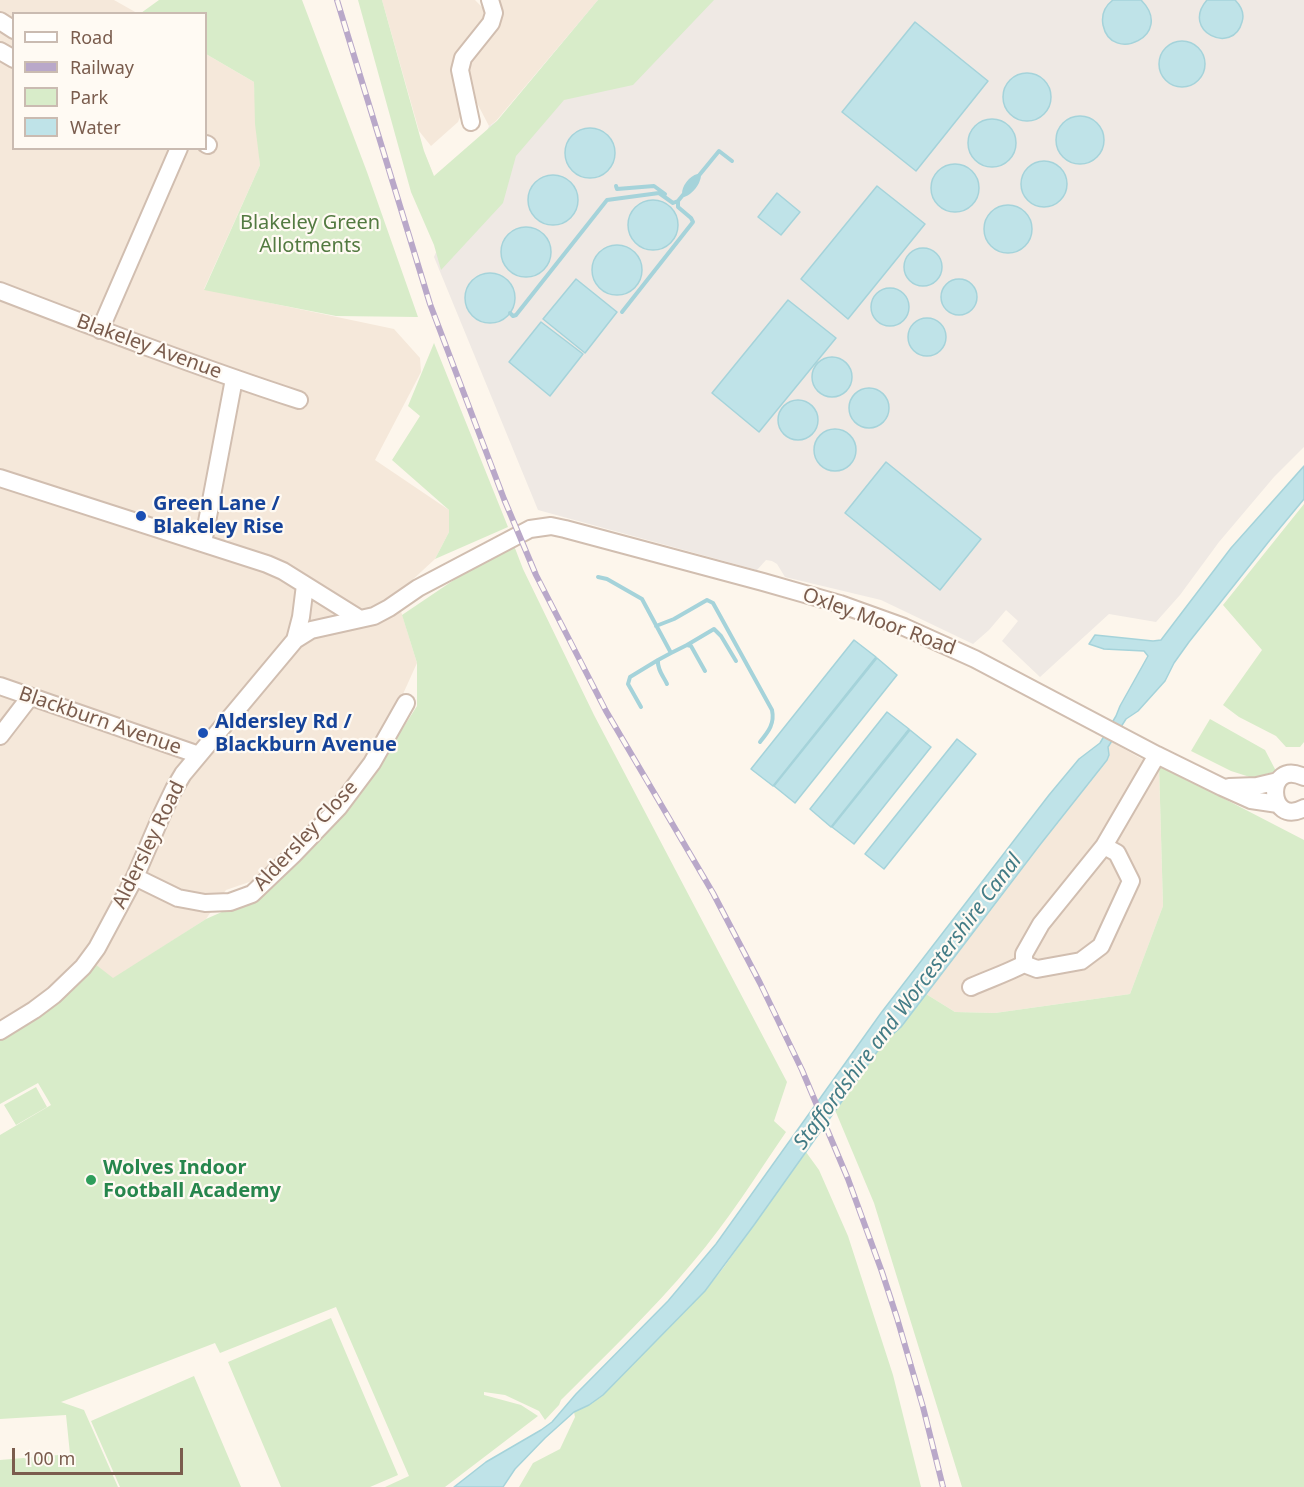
<!DOCTYPE html>
<html>
<head>
<meta charset="utf-8">
<style>
  body { margin:0 }
  #map { position:relative; width:1304px; height:1487px; overflow:hidden; background:#fdf6ec; font-family:"Noto Sans",sans-serif }
  canvas { display:block }
  .legend { position:absolute; left:12px; top:12px; width:195px; height:138px; box-sizing:border-box; background:#fffaf3; border:2px solid #cabbb1; margin:0; padding:8px 10px; list-style:none; font-size:18px; color:#7a5c4d }
  .legend li { display:flex; align-items:center; gap:12px; height:30px }
  .legend b { width:30px; border:2px solid #cabbb1 }
  .scale { position:absolute; left:12px; top:1448px; width:171px; height:27px; box-sizing:border-box; border:3px solid #7a5c4d; border-top:0; padding-left:8px; font-size:18px; line-height:21px; white-space:nowrap; color:#7a5c4d; -webkit-text-stroke:4px #fffaf3; paint-order:stroke }
</style>
</head>
<body>
<div id="map">
<canvas width="1304" height="1487"></canvas>
<ul class="legend">
<li><b style="height:8px;background:#fff"></b>Road</li>
<li><b style="height:8px;background:#b9a8c9"></b>Railway</li>
<li><b style="height:16px;background:#d8ecc9"></b>Park</li>
<li><b style="height:16px;background:#bfe3e8"></b>Water</li>
</ul>
<div class="scale">100 m</div>
</div>
<script>
const context = document.querySelector('canvas').getContext('2d');
context.lineJoin = 'round';
function paint(path, color) { context.fillStyle = color; context.fill(path, 'evenodd'); }
function strokePath(path, color, width, dash) { context.strokeStyle = color; context.lineWidth = width; context.lineCap = dash ? 'butt' : 'round'; context.setLineDash(dash || []); context.stroke(path); }
function label(font, color, halo, rows, align = 'center') {
  context.font = font + ' "Noto Sans",sans-serif'; context.lineWidth = 4.5; context.setLineDash([]); context.textBaseline = 'middle'; context.strokeStyle = halo; context.fillStyle = color; for (const [text, x, y, turn = 0] of rows) {
    context.save(); context.translate(x, y); context.rotate((+turn || 0) * Math.PI / 180); context.textAlign = isNaN(turn) ? turn : align; if (halo) context.strokeText(text, 0, 0); context.fillText(text, 0, 0); context.restore();
  }
}
paint(new Path2D(`
  M0,0H114L137,13L14,14V148H206V54L254,82L260,165L204,289L394,329L420,358L421,372L375,460L449,510V532L435,559L396,595L417,663L389,725L336,804L258,879L226,890L206,919L113,979L82,954L29,1007L0,1023Z
  M382,0H475L488,13L462,50L463,110L458,122L431,146L419,131Z
  M496,0H598L496,121L489,126L477,103L467,76L470,61Z
  M1112,742L1140,758L1159,765L1163,906L1130,994L995,1013L955,1012L926,994L1039,846L1107,760L1109,755L1108,747Z`), '#f5e8da');
paint(new Path2D(`
  M598,0H1304V447L1274,477L1219,542L1180,595L1156,622L1109,614L1040,677L1002,641L1018,621L1006,610L989,630L973,644L881,600L785,577L777,564L772,561L766,560L757,570L538,510L434,257L489,126L497,121Z`), '#efe9e4');
paint(new Path2D(`
  M159,0H302L367,172L418,317L336,316L204,290L260,165L255,124L254,82L206,54V14L141,13Z
  M358,0H382L424,151L434,176L497,121L598,0H714L633,85L564,100L516,156L503,203L441,270L434,245L411,192Z
  M434,343L508,527L435,559L449,532V510L392,460L420,416L408,406Z
  M1304,504V742L1300,747H1286L1276,736L1239,717L1223,705L1262,650L1223,605Z
  M513,543L523,569L594,715L787,1082L774,1121L786,1132C756,1176 728,1221 693,1262C652,1311 606,1355 561,1400L559,1405L545,1420L539,1411L505,1395L484,1392V1395L521,1405L538,1416L445,1487H385L409,1476L336,1307L220,1353L215,1343L61,1402L84,1410L118,1487H0V1460L70,1454L66,1415L0,1419V1135L51,1105L38,1083L0,1104V1039L47,1011L72,991L95,964L113,978L206,919L267,892L360,795L417,706V663L402,615L488,557Z
  M1210,719L1265,750L1276,771L1253,778L1231,771L1191,751Z
  M1159,765L1304,840V1487H962L874,1203L835,1110L884,1042L901,1027L926,994L955,1012L995,1013L1130,994L1163,906Z
  M36,1087L47,1107L16,1125L4,1105Z
  M806,1152L819,1170L848,1236L893,1375L921,1487H519L533,1463L560,1449L575,1417L574,1412L589,1405L603,1395L705,1291L724,1267Z
  M331,1318L398,1475L370,1487H281L228,1362Z
  M194,1376L241,1487H120L91,1421Z`), '#d8ecc9');
const water = new Path2D(`
  M1113,0H1141C1176,35 1111,65 1103,25C1101,14 1105,6 1113,0Z
  M1207,0H1235C1241,6 1245,13 1242,22C1233,56 1180,31 1207,0Z
  M915,22L988,81L916,171L842,112Z
  M1159 64a23 23 0 1 1 46 0a23 23 0 1 1-46 0Z
  M1003 97a24 24 0 1 1 48 0a24 24 0 1 1-48 0Z
  M1056 140a24 24 0 1 1 48 0a24 24 0 1 1-48 0Z
  M968 143a24 24 0 1 1 48 0a24 24 0 1 1-48 0Z
  M565 153a25 25 0 1 1 50 0a25 25 0 1 1-50 0Z
  M1021 184a23 23 0 1 1 46 0a23 23 0 1 1-46 0Z
  M931 188a24 24 0 1 1 48 0a24 24 0 1 1-48 0Z
  M528 200a25 25 0 1 1 50 0a25 25 0 1 1-50 0Z
  M877,186L925,224L848,319L801,279Z
  M777,193L800,212L781,235L758,217Z
  M628 225a25 25 0 1 1 50 0a25 25 0 1 1-50 0Z
  M984 229a24 24 0 1 1 48 0a24 24 0 1 1-48 0Z
  M501 252a25 25 0 1 1 50 0a25 25 0 1 1-50 0Z
  M592 270a25 25 0 1 1 50 0a25 25 0 1 1-50 0Z
  M904 267a19 19 0 1 1 38 0a19 19 0 1 1-38 0Z
  M465 298a25 25 0 1 1 50 0a25 25 0 1 1-50 0Z
  M576,279L617,312L585,353L543,319Z
  M941 297a18 18 0 1 1 36 0a18 18 0 1 1-36 0Z
  M871 307a19 19 0 1 1 38 0a19 19 0 1 1-38 0Z
  M788,300L836,338L759,432L712,393Z
  M908 337a19 19 0 1 1 38 0a19 19 0 1 1-38 0Z
  M541,322L583,354L550,396L509,362Z
  M812 377a20 20 0 1 1 40 0a20 20 0 1 1-40 0Z
  M849 408a20 20 0 1 1 40 0a20 20 0 1 1-40 0Z
  M778 420a20 20 0 1 1 40 0a20 20 0 1 1-40 0Z
  M814 450a21 21 0 1 1 42 0a21 21 0 1 1-42 0Z
  M886,462L981,539L940,590L845,513Z
  M1304,466V499L1270,540L1189,642L1174,663L1165,681L1138,711L1126,719L1108,747L1109,755L1107,760L1039,846L901,1027L884,1042L754,1225L705,1291L603,1395L589,1405L574,1412L545,1438L515,1469L503,1487H454L486,1462L541,1430L552,1422L576,1394L668,1301L716,1244L881,1013L1049,795L1079,759L1100,743L1116,716L1120,706L1148,656L1144,651L1104,649L1089,644L1095,635L1153,641L1161,640L1231,548Z
  M854,640L876,657L773,786L751,769Z
  M877,658L897,675L795,803L774,786Z
  M887,712L909,729L831,827L810,809Z
  M910,730L931,747L854,844L832,827Z
  M957,739L976,754L884,869L865,854Z`);
paint(water, '#bfe3e8');
strokePath(water, '#a5d3da', 1.5);
strokePath(new Path2D(`
  M616,186L617,189L654,186L665,194
  M684,194C684,186 691,178 698,176
  M684,195C691,192 698,184 699,176
  M622,312L693,222L691,218L678,207V201L719,151L732,161
  M510,313L513,316L516,315L607,200L659,193L673,203L678,201
  M598,577L607,579L642,599L671,653L687,645L691,646L705,671
  M656,626L674,619L707,600L713,603L772,710C775,724 768,732 760,742
  M687,645L714,629L721,636L736,661
  M667,684C663,676 657,669 658,660L671,653
  M641,707L628,684L630,677L658,660`), '#a5d3da', 4);
const minor = new Path2D(`
  M0,21L14,30
  M0,51L14,59
  M471,122L460,70L463,58L491,23L494,13L490,0
  M206,144L208,145
  M0,291C99,329 198,367 299,400
  M100,330L179,148
  M0,478L267,564L283,571L360,619
  M203,543L234,379
  M295,640L301,617L305,585
  M0,686L199,755
  M0,736L30,697
  M1304,777C1264,758 1267,828 1304,808
  M1229,787L1257,786L1278,781
  M1104,846L1117,853L1131,881L1101,946L1081,961L1037,969L1024,964V954L1041,924L1104,846L1157,755
  M135,877L178,898L205,903L230,902L252,894L293,855L339,807L372,763L406,703
  M971,987C989,979 1007,973 1024,964
  M0,1031L34,1010L54,995L83,967L97,948L135,877L163,812L174,789L183,774L295,640L311,630L374,616L389,608L418,588L530,529L551,526L565,529L763,582L840,604L904,627L975,659L1157,755L1222,787L1251,800L1278,804`);
strokePath(minor, '#d1beb0', 20);
strokePath(minor, '#fff', 16);
const rail = new Path2D(`
  M337,0L430,304L504,499L536,575L606,711L713,893L760,983L802,1070L848,1179L882,1272L897,1318L923,1407L943,1487`);
strokePath(rail, '#b9a8c9', 6);
strokePath(rail, '#fffaf3', 4, [11]);
for (const [x, y, r, color] of [
  [141,516,6,"#1a4fb4"],
  [203,733,6,"#1a4fb4"],
  [91,1180,6,"#2e9e5b"]
]) { const dot = new Path2D(); dot.arc(x, y, r, 0, 2 * Math.PI); context.fillStyle = color; context.fill(dot); strokePath(dot, '#fffaf3', 2); }
label('20px', '#537a41', '#fffaf3', [
  ["Blakeley Green",310,223],
  ["Allotments",310,246]
]);
label('20px', '#7a5c4d', '#fffaf3', [
  ["Blakeley Avenue",149,347,20],
  ["Oxley Moor Road",879,622,20],
  ["Blackburn Avenue",100,721,19],
  ["Aldersley Close",306,836,-47],
  ["Aldersley Road",149,845,-64]
]);
label('bold 20px', '#164399', '#fffaf3', [
  ["Green Lane /",153,504],
  ["Blakeley Rise",153,527],
  ["Aldersley Rd /",215,722],
  ["Blackburn Avenue",215,745]
], 'left');
label('bold 20px', '#27864d', '#fffaf3', [
  ["Wolves Indoor",103,1168],
  ["Football Academy",103,1191]
], 'left');
label('italic 21px', '#437c86', '#fffaf3', [
  ["Staffordshire and Worcestershire Canal",908,1002,-53]
]);
</script>
</body>
</html>
